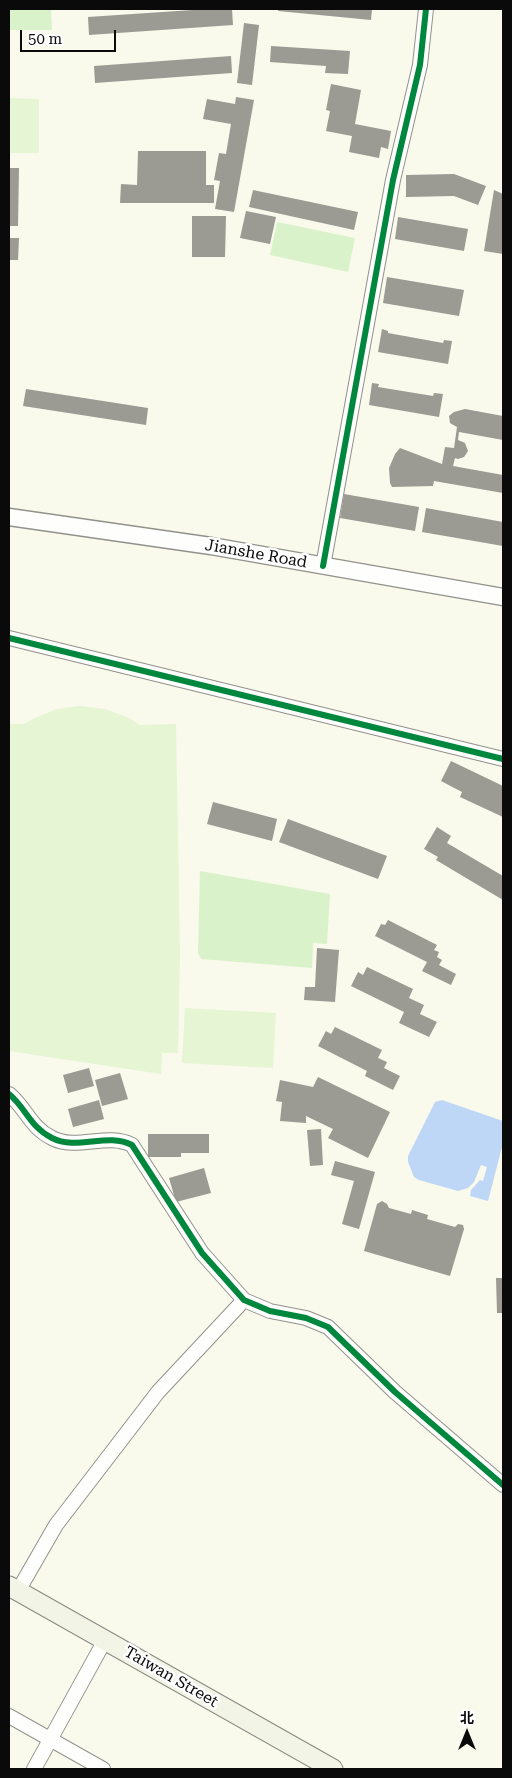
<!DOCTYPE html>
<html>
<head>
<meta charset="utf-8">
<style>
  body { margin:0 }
  #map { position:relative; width:512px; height:1778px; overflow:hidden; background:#f9f9ec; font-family:"Roboto Serif","Noto Sans SC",serif }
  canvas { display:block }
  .frame { position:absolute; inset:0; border:10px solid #0a0a0a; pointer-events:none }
  .north { position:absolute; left:442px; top:1708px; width:50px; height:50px; -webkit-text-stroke:4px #fff; paint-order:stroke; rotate:0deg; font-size:14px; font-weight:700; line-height:20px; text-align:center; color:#0a0a0a }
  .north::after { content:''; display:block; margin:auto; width:18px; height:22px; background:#0a0a0a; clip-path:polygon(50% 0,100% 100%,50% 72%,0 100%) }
  .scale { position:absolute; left:20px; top:30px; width:96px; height:22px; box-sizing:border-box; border:2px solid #0a0a0a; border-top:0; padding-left:6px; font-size:15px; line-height:18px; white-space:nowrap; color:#0a0a0a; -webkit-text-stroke:4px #fff; paint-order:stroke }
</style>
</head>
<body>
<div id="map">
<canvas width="512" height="1778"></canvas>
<div class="frame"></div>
<div class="north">北</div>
<div class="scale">50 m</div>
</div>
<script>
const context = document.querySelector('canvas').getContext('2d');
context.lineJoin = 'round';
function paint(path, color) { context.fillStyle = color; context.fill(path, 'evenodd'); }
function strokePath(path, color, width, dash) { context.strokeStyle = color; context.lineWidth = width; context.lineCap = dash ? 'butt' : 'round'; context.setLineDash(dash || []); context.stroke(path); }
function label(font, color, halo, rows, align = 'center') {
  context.font = font + ' "Roboto Serif",serif'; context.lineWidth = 5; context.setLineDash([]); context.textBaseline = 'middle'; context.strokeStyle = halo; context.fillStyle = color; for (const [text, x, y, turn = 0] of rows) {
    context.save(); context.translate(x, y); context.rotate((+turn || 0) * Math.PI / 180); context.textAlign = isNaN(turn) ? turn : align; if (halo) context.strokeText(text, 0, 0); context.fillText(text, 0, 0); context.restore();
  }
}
paint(new Path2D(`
  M9,9H51L52,30H9Z
  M277,222L355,238L348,272L270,255Z
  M200,871L330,894L327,944L313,943L312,968L201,959L198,953Z`), '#daf2ca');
paint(new Path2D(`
  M10,98L39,99V153H9Z
  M80,706L105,709L129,718L140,725L176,724L180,955L178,1053H162L161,1074L9,1051V724H24L35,718L57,709Z
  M185,1008L276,1013L273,1068L182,1063Z`), '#e6f5d4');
paint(new Path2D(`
  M442,1100L503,1121V1143L488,1201L470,1196L471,1190L480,1180L483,1181L487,1167L481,1165L474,1182L468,1188L458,1191L419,1180L414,1177L408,1162V1156L435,1102Z`), '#bfd7f6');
paint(new Path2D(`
  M207,9H232L233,25L89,35L88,17Z
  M278,9H372L371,20L278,11Z
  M244,23L259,25L252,85L237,83Z
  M271,46L350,51L348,74L325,73L326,66L270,62Z
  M231,56L232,73L95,83L94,66Z
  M331,84L361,90L355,124L391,131L388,149L381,147L379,158L349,152L352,136L326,131L330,111L326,110Z
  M236,97L254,100L234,212L215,209L220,181L214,180L219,153L226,154L231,124L203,119L207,99L235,104Z
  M138,151H206V185H214V203H120L121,184L137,185Z
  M9,168H19L18,226H9Z
  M454,174L486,186L478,205L454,196L406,197V175Z
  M253,190L358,212L354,230L249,207Z
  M494,190L503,194V254L484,251Z
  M246,211L276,217L270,244L240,238Z
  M192,216H226L225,257H192Z
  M398,217L468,229L464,251L395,239Z
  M9,238H19L18,260H9Z
  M387,277L464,290L459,316L383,303Z
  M382,329L388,331V333L443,343L444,340L452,341L448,364L378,352Z
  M372,383L379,384L378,387L433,396L434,393L443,394L439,417L369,405Z
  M26,389L148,408L146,425L23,406Z
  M465,409L503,416V440L459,432L458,440L465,443L468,451L464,457L458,459L455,458L453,466L503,475V493L434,481L433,486L392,487L390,483L389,468L395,454L400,448L442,464L445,447L454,448L457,427L450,423L449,416L454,412Z
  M344,494L419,507L415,531L340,518Z
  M426,508L503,522V546L422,532Z
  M451,761L503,786V817L460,797L462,792L441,781Z
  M213,802L277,819L272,841L207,824Z
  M288,819L387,856L378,879L279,842Z
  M437,827L451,836L447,843L503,876V900L436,860L438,857L424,849Z
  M388,920L437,945L434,950L439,952L437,957L442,960L439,965L456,974L451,985L422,971L427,962L375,936L381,924L385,925Z
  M317,948L339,950L335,1002L304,1000L305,987H315Z
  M367,967L413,989L409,998L424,1005L420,1014L437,1022L429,1037L399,1023L404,1012L351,986L358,972L363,975Z
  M335,1027L382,1050L378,1058L387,1062L384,1068L400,1076L393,1090L365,1076L367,1071L318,1046L326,1031L331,1034Z
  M89,1068L94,1086L68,1093L63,1075Z
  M120,1073L128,1099L102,1106L95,1080Z
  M318,1077L390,1112L368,1158L328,1138L333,1129L306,1116V1123L280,1121L282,1102L276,1101L280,1080L313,1087Z
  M99,1100L104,1119L73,1127L68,1109Z
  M321,1129L323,1165L310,1166L307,1130Z
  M148,1134H209V1153H181V1157H148Z
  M335,1161L375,1172L359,1229L342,1224L354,1181L331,1175Z
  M204,1168L211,1193L176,1202L169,1178Z
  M382,1201L387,1204L389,1208L411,1214L412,1210L428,1215L427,1219L455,1227L458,1224L463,1225L464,1229L450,1276L364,1251L377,1204Z
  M496,1278H503V1313H497Z`), '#9b9a93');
const minor = new Path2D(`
  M323,566L393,180L420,65L426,9
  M9,638L503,759
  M9,1094C26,1108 30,1127 52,1138C77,1151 107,1132 132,1145L202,1253L244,1300L270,1311L306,1318L328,1327L395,1392L503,1485
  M18,1591L56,1525L158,1392L244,1300
  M9,1716L103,1769
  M34,1769L105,1640`);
const tertiary = new Path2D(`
  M9,517L211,546L503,597`);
const secondary = new Path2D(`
  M9,1586L333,1769`);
strokePath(minor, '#92928c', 16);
strokePath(tertiary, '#92928c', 19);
strokePath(secondary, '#888882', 21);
strokePath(minor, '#fefefc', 14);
strokePath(tertiary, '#fefefc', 16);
strokePath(secondary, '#f2f4e6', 19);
strokePath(new Path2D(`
  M323,566L393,180L420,65L426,9
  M9,638L503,759
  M9,1094C26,1108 30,1127 52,1138C77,1151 107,1132 132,1145L202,1253L244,1300L270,1311L306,1318L328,1327L395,1392L503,1485`), '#00873e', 6);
label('16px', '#0a0a0a', '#fff', [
  ["Jianshe Road",256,554,10],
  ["Taiwan Street",171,1677,30]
]);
</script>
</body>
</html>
